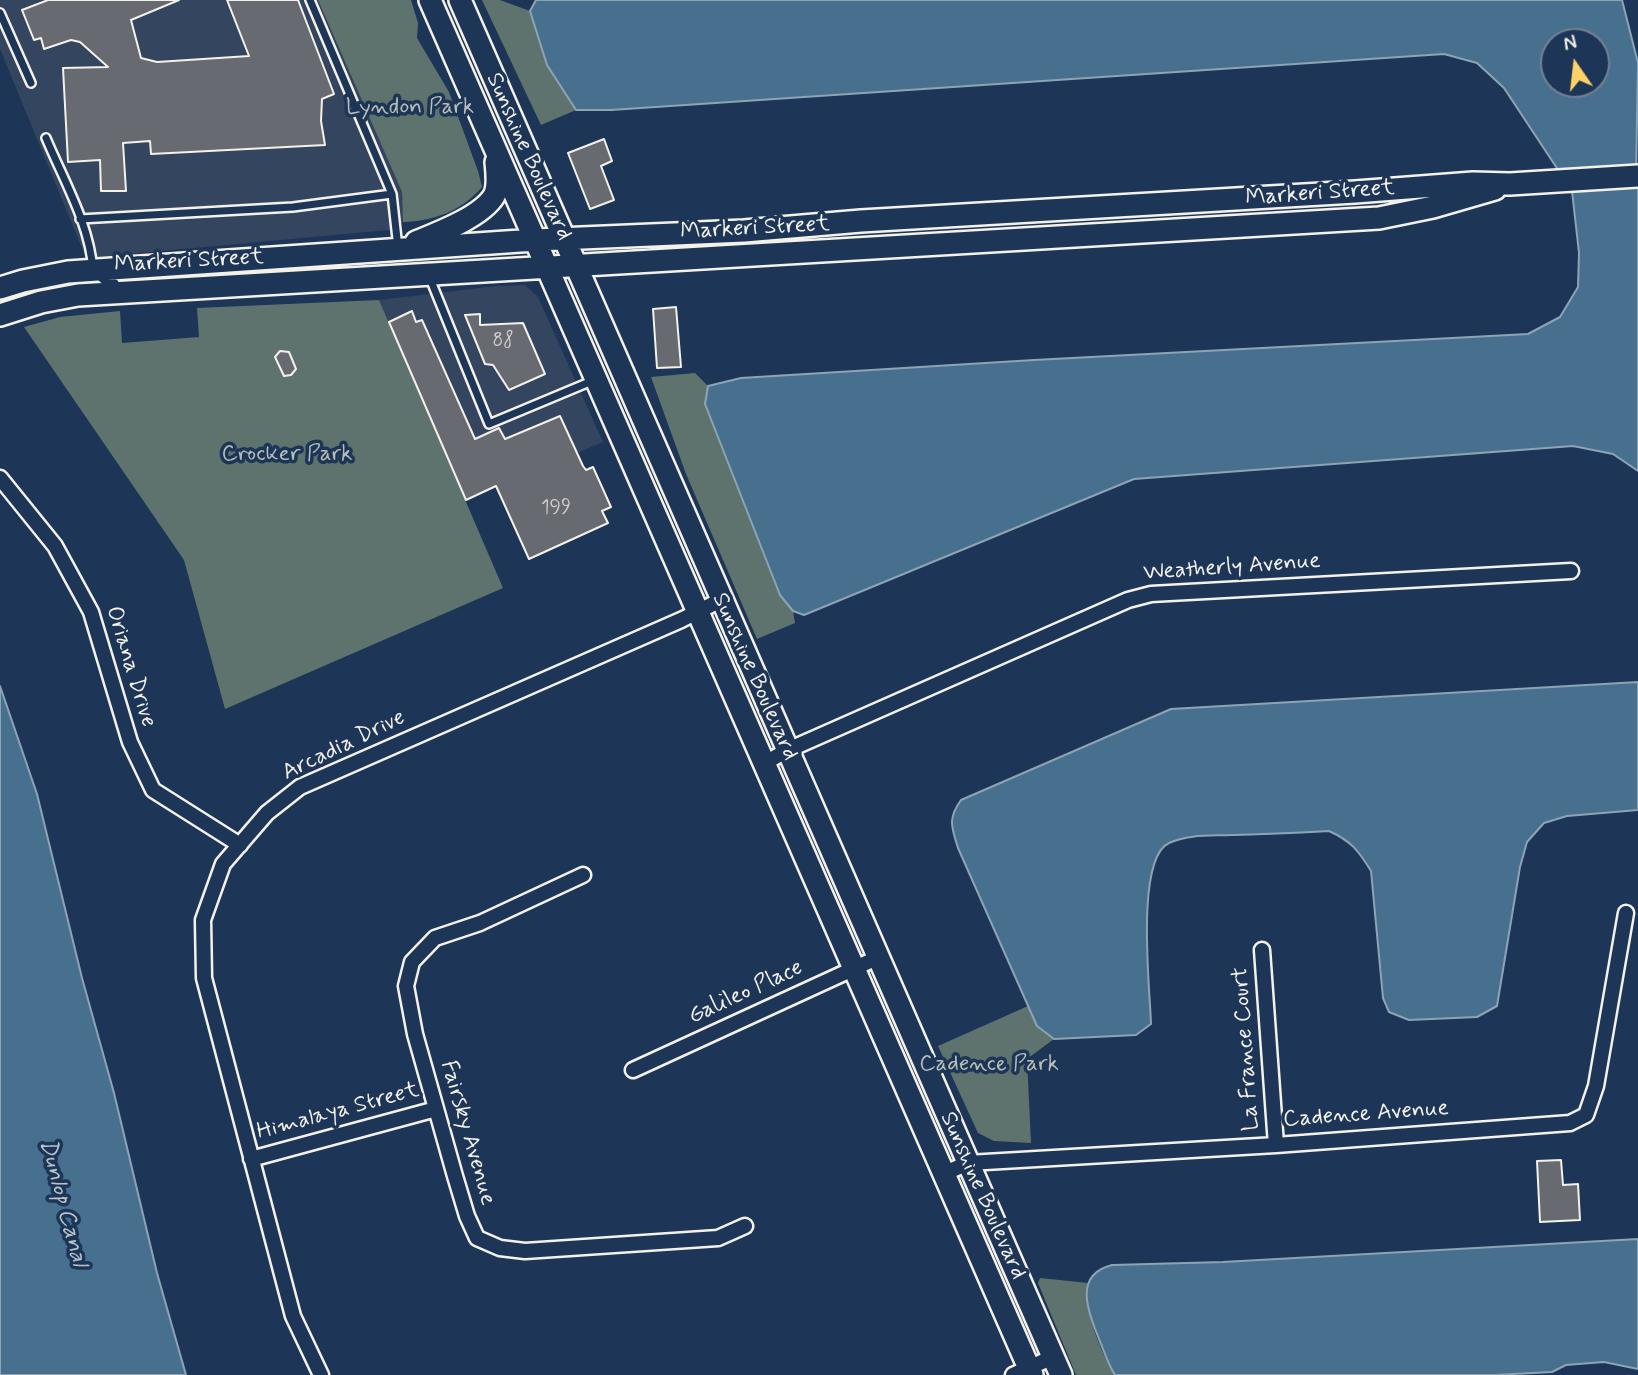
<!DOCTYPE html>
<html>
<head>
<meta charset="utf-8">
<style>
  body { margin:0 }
  #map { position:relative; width:1638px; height:1375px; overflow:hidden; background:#1d3557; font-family:Mynerve,sans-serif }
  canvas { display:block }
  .north { position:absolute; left:1540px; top:28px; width:70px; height:70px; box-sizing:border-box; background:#1d3557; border:2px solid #738091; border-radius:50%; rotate:346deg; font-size:19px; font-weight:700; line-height:28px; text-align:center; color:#f4f1e8 }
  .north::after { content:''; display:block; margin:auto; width:24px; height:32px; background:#ffd166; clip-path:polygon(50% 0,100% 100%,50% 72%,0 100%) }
</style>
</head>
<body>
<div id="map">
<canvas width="1638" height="1375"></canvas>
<div class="north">N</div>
</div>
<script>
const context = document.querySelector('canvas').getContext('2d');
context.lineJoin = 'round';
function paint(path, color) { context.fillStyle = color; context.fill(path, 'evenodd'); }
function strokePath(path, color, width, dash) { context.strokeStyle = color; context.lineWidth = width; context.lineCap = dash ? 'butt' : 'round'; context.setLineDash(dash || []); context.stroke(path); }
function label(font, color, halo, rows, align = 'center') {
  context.font = font + ' Mynerve,sans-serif'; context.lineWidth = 7; context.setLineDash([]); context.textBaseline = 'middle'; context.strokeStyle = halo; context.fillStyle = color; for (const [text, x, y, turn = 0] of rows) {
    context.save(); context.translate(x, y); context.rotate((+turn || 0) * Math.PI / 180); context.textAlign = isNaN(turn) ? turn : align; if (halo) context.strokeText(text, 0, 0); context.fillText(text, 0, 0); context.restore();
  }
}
paint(new Path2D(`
  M0,0H318L402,192L403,222L389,230L86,258L0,49Z
  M525,285L538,297L603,442L466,500L379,300L496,286Z`), '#33455f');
paint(new Path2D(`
  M318,0H411L418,23L417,38L449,92L478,171L482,187C462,211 434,221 403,222L402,192Z
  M482,0H500L530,11L547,65L576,110L541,125Z
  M379,300L503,588L225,709L184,560L24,327L60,317L120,311L122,343L199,337L197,308Z
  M695,373L708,386L705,404L780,595L793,611L795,623L757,639L686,474L651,377Z
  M1028,1006L1037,1026L1054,1039L1027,1059L1031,1143L994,1141L978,1133L938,1046Z
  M1040,1278L1088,1283C1083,1309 1101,1353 1115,1375H1076L1038,1283Z`), '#5e736e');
const water = new Path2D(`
  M536,0H1622L1638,63L1636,177L1638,180V471L1613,454L1573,446L1134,479L804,615L793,611L780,595L705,404L708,386L741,378L1034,360L1528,334L1560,317L1578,287L1579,253L1572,191L1504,88L1477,63L1444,54L611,110H576L547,65L530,11ZM1554,42H1596V84H1554Z
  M1638,682V810L1567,816L1544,823L1527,842L1520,867L1497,1006L1477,1017L1409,1020L1389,1012L1383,998L1371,871C1358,850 1351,841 1329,831C1297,833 1264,834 1232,835C1212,836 1188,834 1169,843C1135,859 1150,989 1151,1024L1136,1035L1054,1039L1037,1026L958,848C952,828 947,819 961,800L1171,709Z
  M0,686L37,794L82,978L114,1093L157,1273L186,1375H0Z
  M1638,1239V1369L1604,1362L1566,1365L1552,1372L1494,1375H1115C1108,1364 1104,1351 1099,1339C1089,1313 1072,1275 1112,1265L1223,1262Z`);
paint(water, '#47708f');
strokePath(water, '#8ca4b3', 2);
const building = new Path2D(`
  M48,0H179L131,20L141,58L157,62L249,56L227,0H298L334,94L322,99L321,121L325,145L151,154L150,141L123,143L126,191H101L100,160L68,162L63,68L108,67L80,42L71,40L44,49L41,38L34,40L22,10Z
  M604,139L612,161L601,166L614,200L590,209L568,153Z
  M676,307L681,367L657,368L653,309Z
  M412,311L416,322L422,320L475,439L499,428L505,439L560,416L583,466L586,470L593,467L611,507L602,511L608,523L529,559L496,486L466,500L389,322Z
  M480,314V325L523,323L545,374L509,390L493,365L485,364L465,315Z
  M280,351L289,352L296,369L291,375L284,376L275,357Z
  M1561,1160L1563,1185L1578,1184L1580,1220L1540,1222L1537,1161Z`);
paint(building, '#676b71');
strokePath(building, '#f4f1e8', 2);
const lane = new Path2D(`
  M310,0L392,194L398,248
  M0,13L31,83
  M46,138C64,181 90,225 93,271L107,283H115
  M80,219L293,207L392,194
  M429,276L489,424L592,381`);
const street = new Path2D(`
  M0,478L55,546L91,612L130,742L153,790L240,845
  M763,764L788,750L1128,600L1151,594L1571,571
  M583,875L480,923L435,938L412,962L406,986L415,1034L455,1176L467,1216L477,1238L500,1248L525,1251L718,1238L745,1226
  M1262,950L1276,1145
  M633,1070L879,957
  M251,1159L436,1109
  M943,1174L968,1163L1276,1145L1570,1123L1586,1115L1596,1086L1626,913
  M321,1375L293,1316L204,978L203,920L223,864L267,813L300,787L681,620L723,599
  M1013,1375L1053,1357`);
const secondary = new Path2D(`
  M430,0L1032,1375
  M460,0L1061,1375
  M416,242C438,233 481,217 494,196C499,187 497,173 496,162
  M0,288L23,281L68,272L535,240L744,231L861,221L1355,192L1473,183L1510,184L1638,176
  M0,315L41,302L78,295L1379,218L1433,207L1495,189`);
strokePath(lane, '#f4f1e8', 12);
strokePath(street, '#f4f1e8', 19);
strokePath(secondary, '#f4f1e8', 26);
strokePath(lane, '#1d3557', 7);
strokePath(street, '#1d3557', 14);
strokePath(secondary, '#1d3557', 21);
label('19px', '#d1d0ca', null, [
  ["88",503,342],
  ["199",556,509]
]);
label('23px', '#b8bfb7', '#1d3557', [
  ["Lyndon Park",410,108],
  ["Crocker Park",287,455],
  ["Cadence Park",989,1065]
]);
label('23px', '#f4f1e8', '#1d3557', [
  ["Sunshine Boulevard",528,157,66],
  ["Markeri Street",1320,194,-4],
  ["Markeri Street",755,229,-3],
  ["Markeri Street",189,262,-3],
  ["Weatherly Avenue",1232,568,-4],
  ["Oriana Drive",130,667,73],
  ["Sunshine Boulevard",754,677,66],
  ["Arcadia Drive",344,746,-26],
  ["Galileo Place",746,993,-25],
  ["La France Court",1247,1049,-94],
  ["Himalaya Street",338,1112,-15],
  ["Cadence Avenue",1366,1115,-4],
  ["Fairsky Avenue",467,1133,74],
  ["Sunshine Boulevard",982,1196,66]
]);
label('italic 24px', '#b7c4c9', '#1d3557', [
  ["Dunlop Canal",62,1203,75]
]);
</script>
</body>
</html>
